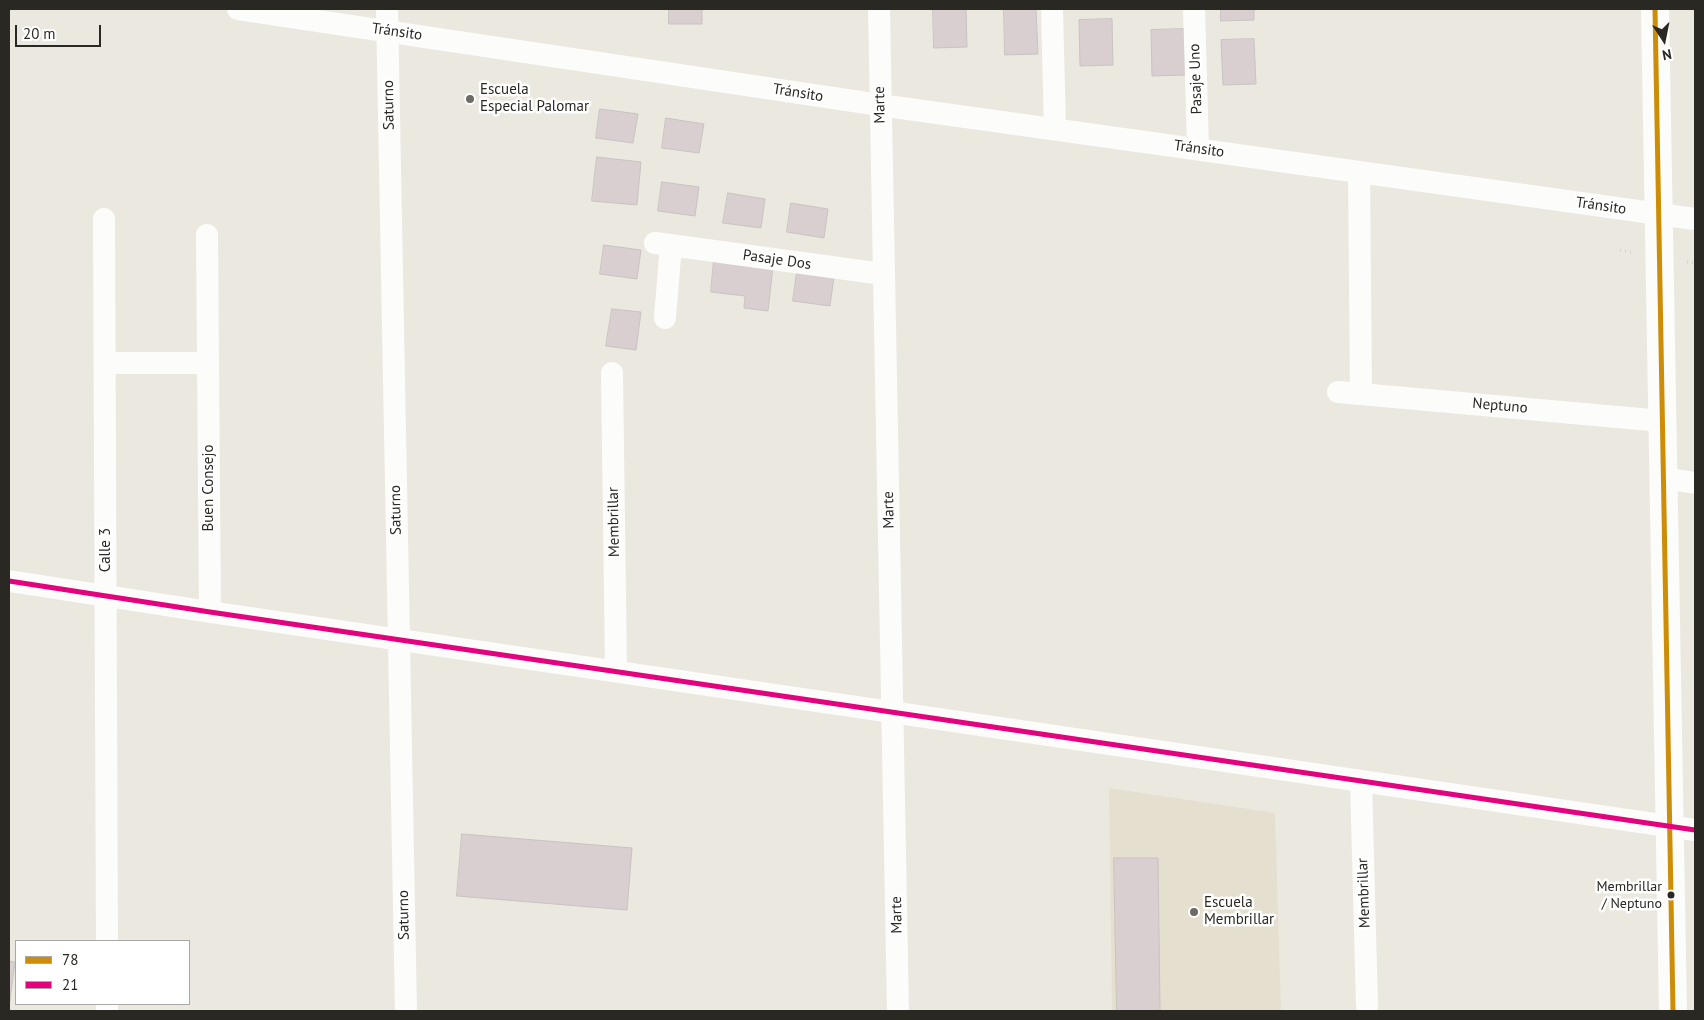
<!DOCTYPE html>
<html>
<head>
<meta charset="utf-8">
<style>
  body { margin:0 }
  #map { position:relative; width:1704px; height:1020px; overflow:hidden; background:#ebe8e0; font-family:"PT Sans",sans-serif }
  canvas { display:block }
  .frame { position:absolute; inset:0; border:10px solid #2a2823; pointer-events:none }
  .legend { position:absolute; left:15px; top:940px; width:175px; height:65px; box-sizing:border-box; background:#fff; border:1px solid #aaa9a7; margin:0; padding:6px 9px; list-style:none; font-size:15px; color:#2a2823 }
  .legend li { display:flex; align-items:center; gap:10px; height:25px }
  .legend b { width:25px; border:1px solid #aaa9a7 }
  .north { position:absolute; left:1639px; top:15px; width:50px; height:50px; -webkit-text-stroke:4px #fff; paint-order:stroke; rotate:169deg; font-size:14px; font-weight:700; line-height:20px; text-align:center; color:#2a2823 }
  .north::after { content:''; display:block; margin:auto; width:18px; height:22px; background:#2a2823; clip-path:polygon(50% 0,100% 100%,50% 72%,0 100%) }
  .scale { position:absolute; left:15px; top:25px; width:86px; height:22px; box-sizing:border-box; border:2px solid #2a2823; border-top:0; padding-left:6px; font-size:15px; line-height:18px; white-space:nowrap; color:#2a2823; -webkit-text-stroke:4px #fff; paint-order:stroke }
</style>
</head>
<body>
<div id="map">
<canvas width="1704" height="1020"></canvas>
<div class="frame"></div>
<ul class="legend">
<li><b style="height:6px;background:#ce8d07"></b>78</li>
<li><b style="height:6px;background:#e5007d"></b>21</li>
</ul>
<div class="north">N</div>
<div class="scale">20 m</div>
</div>
<script>
const context = document.querySelector('canvas').getContext('2d');
context.lineJoin = 'round';
function paint(path, color) { context.fillStyle = color; context.fill(path, 'evenodd'); }
function strokePath(path, color, width, dash) { context.strokeStyle = color; context.lineWidth = width; context.lineCap = dash ? 'butt' : 'round'; context.setLineDash(dash || []); context.stroke(path); }
function label(font, color, halo, rows, align = 'center') {
  context.font = font + ' "PT Sans",sans-serif'; context.lineWidth = 5; context.setLineDash([]); context.textBaseline = 'middle'; context.strokeStyle = halo; context.fillStyle = color; for (const [text, x, y, turn = 0] of rows) {
    context.save(); context.translate(x, y); context.rotate((+turn || 0) * Math.PI / 180); context.textAlign = isNaN(turn) ? turn : align; if (halo) context.strokeText(text, 0, 0); context.fillText(text, 0, 0); context.restore();
  }
}
paint(new Path2D(`
  M1109,788L1275,813L1281,1011H1112Z`), '#e5dfcf');
const building = new Path2D(`
  M669,9H702V24H669Z
  M933,9H966L967,47L934,48Z
  M1004,9H1036L1038,54L1005,55Z
  M1221,9H1254V20L1221,21Z
  M1112,19L1113,65L1080,66L1079,20Z
  M1184,29L1185,75L1152,76L1151,30Z
  M1254,39L1256,84L1223,85L1221,40Z
  M600,109L638,114L633,143L596,138Z
  M666,118L704,124L699,153L662,148Z
  M597,157L641,162L637,205L592,201Z
  M662,182L699,187L695,216L658,211Z
  M728,193L765,199L761,228L723,223Z
  M791,203L828,209L824,238L787,232Z
  M604,245L641,250L637,279L600,274Z
  M714,260L773,267L768,311L744,308L745,296L711,292Z
  M797,272L834,277L830,306L793,301Z
  M612,309L641,312L636,350L606,346Z
  M462,834L632,848L627,910L457,896Z
  M1114,858H1158L1160,1011H1117Z
  M9,961L15,962L9,1008Z`);
paint(building, '#d9cfd0');
strokePath(building, '#c7c3c1', 1);
strokePath(new Path2D(`
  M1620,250L1631,252
  M1687,262L1695,263`), '#d2d1cf', 3, [1, 4]);
strokePath(new Path2D(`
  M238,9L880,105L1695,219
  M387,9L406,1011
  M879,9L898,1011
  M1052,9L1055,129
  M1194,9L1198,149
  M1359,172L1361,393
  M104,219L107,941
  M207,235L210,612
  M655,243L883,274
  M665,318L671,245
  M105,363H208
  M612,373L616,671
  M1338,392L1662,421
  M1664,478L1695,483
  M9,581L210,612L1695,830
  M1361,781L1367,1006
  M107,1004V1011`), '#fcfcfa', 22);
strokePath(new Path2D(`
  M1655,9L1673,1011`), '#fcfcfa', 28);
strokePath(new Path2D(`
  M1655,9L1673,1011`), '#ce8d07', 5);
strokePath(new Path2D(`
  M9,581L210,612L1695,830`), '#e5007d', 5);
for (const [x, y, r, color] of [
  [470,99,5,"#6e6b65"],
  [1671,895,4.5,"#2a2823"],
  [1194,912,5,"#6e6b65"]
]) { const dot = new Path2D(); dot.arc(x, y, r, 0, 2 * Math.PI); context.fillStyle = color; context.fill(dot); strokePath(dot, '#fff', 2); }
label('14px', '#2a2823', '#fff', [
  ["Membrillar",1662,887],
  ["/ Neptuno",1662,904]
], 'right');
label('15px', '#2a2823', '#fff', [
  ["Tránsito",397,32,8],
  ["Pasaje Uno",1196,79,-92],
  ["Tránsito",798,93,9],
  ["Saturno",389,105,-91],
  ["Marte",880,105,-91],
  ["Tránsito",1199,149,8],
  ["Tránsito",1601,206,8],
  ["Pasaje Dos",777,260,8],
  ["Neptuno",1500,406,5],
  ["Buen Consejo",209,488,-90],
  ["Saturno",396,510,-91],
  ["Marte",889,510,-91],
  ["Membrillar",614,522,-91],
  ["Calle 3",106,550,-90],
  ["Membrillar",1364,893,-92],
  ["Saturno",404,915,-91],
  ["Marte",897,915,-91]
]);
label('15px', '#2a2823', '#fff', [
  ["Escuela",480,90],
  ["Especial Palomar",480,107],
  ["Escuela",1204,903],
  ["Membrillar",1204,920]
], 'left');
</script>
</body>
</html>
